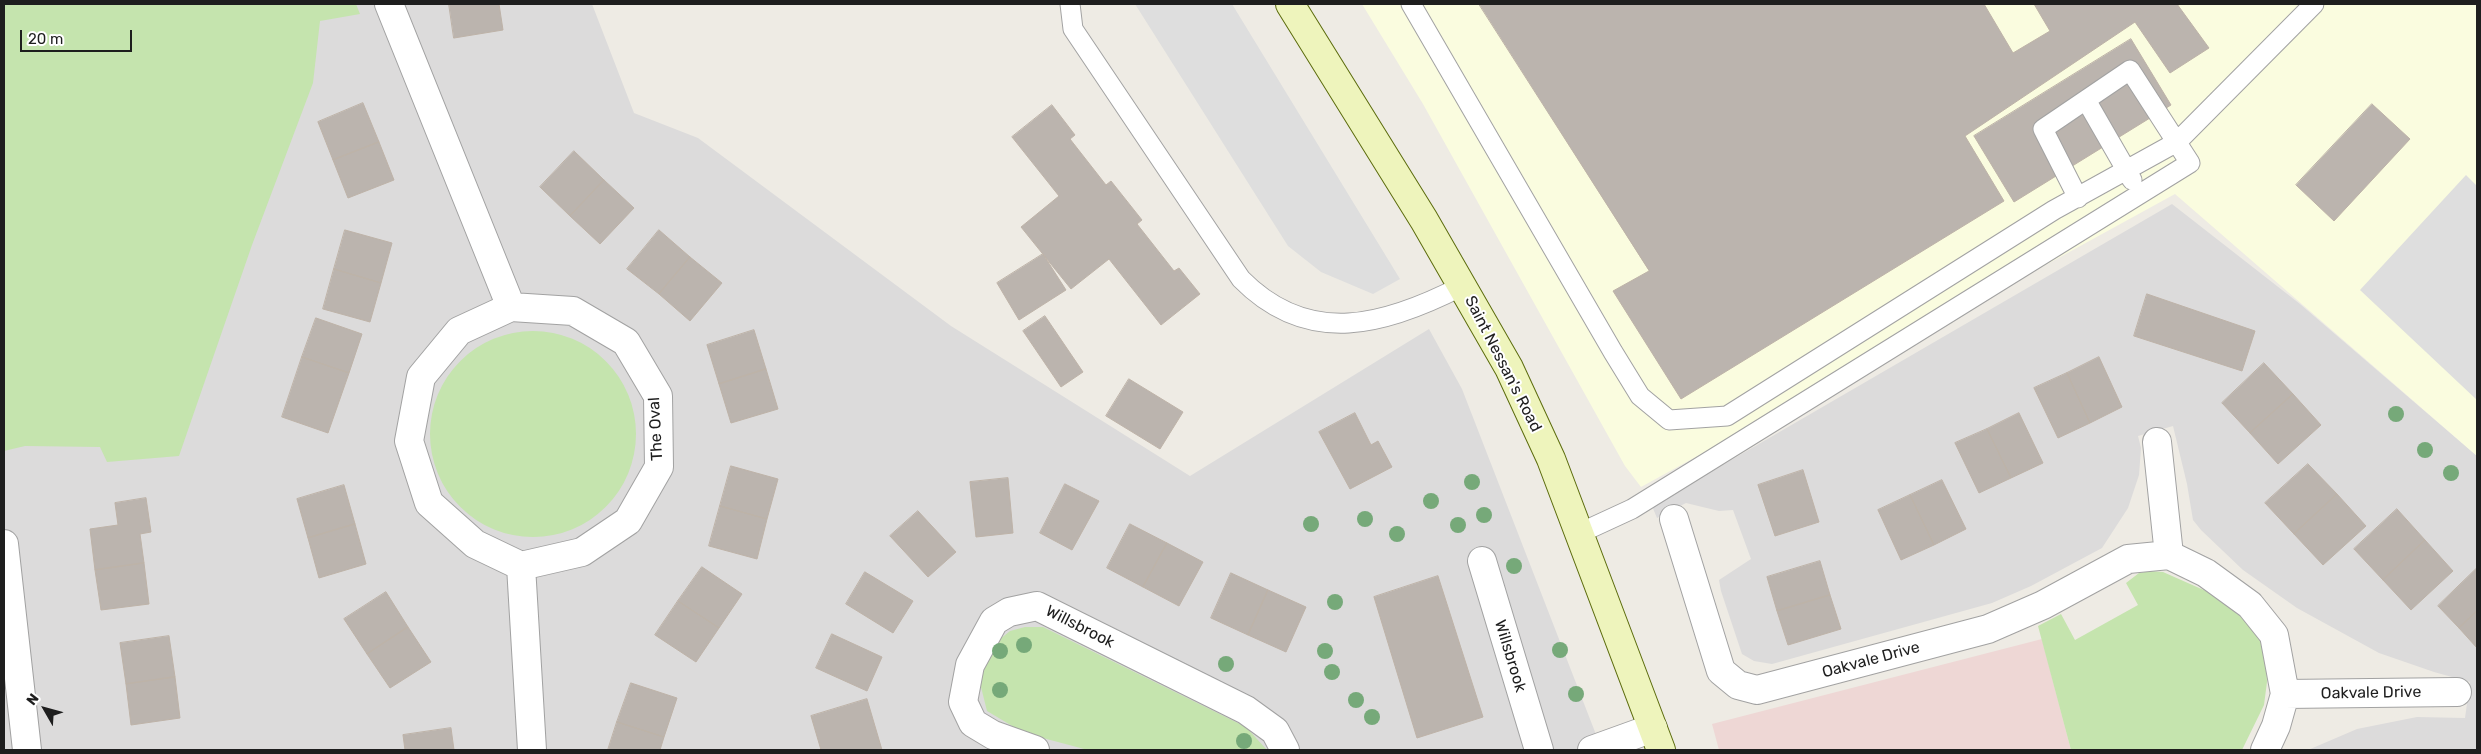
<!DOCTYPE html>
<html>
<head>
<meta charset="utf-8">
<style>
  body { margin:0 }
  #map { position:relative; width:2481px; height:754px; overflow:hidden; background:#eeebe4; font-family:Rubik,sans-serif }
  canvas { display:block }
  .frame { position:absolute; inset:0; border:5px solid #1e1e1e; pointer-events:none }
  .north { position:absolute; left:20px; top:684px; width:50px; height:50px; -webkit-text-stroke:4px #fff; paint-order:stroke; rotate:308deg; font-size:14px; font-weight:700; line-height:20px; text-align:center; color:#1e1e1e }
  .north::after { content:''; display:block; margin:auto; width:18px; height:22px; background:#1e1e1e; clip-path:polygon(50% 0,100% 100%,50% 72%,0 100%) }
  .scale { position:absolute; left:20px; top:30px; width:112px; height:22px; box-sizing:border-box; border:2px solid #1e1e1e; border-top:0; padding-left:6px; font-size:15px; line-height:18px; white-space:nowrap; color:#1e1e1e; -webkit-text-stroke:4px #fff; paint-order:stroke }
</style>
</head>
<body>
<div id="map">
<canvas width="2481" height="754"></canvas>
<div class="frame"></div>
<div class="north">N</div>
<div class="scale">20 m</div>
</div>
<script>
const context = document.querySelector('canvas').getContext('2d');
context.lineJoin = 'round';
function paint(path, color) { context.fillStyle = color; context.fill(path, 'evenodd'); }
function strokePath(path, color, width, dash) { context.strokeStyle = color; context.lineWidth = width; context.lineCap = dash ? 'butt' : 'round'; context.setLineDash(dash || []); context.stroke(path); }
function label(font, color, halo, rows, align = 'center') {
  context.font = font + ' Rubik,sans-serif'; context.lineWidth = 4; context.setLineDash([]); context.textBaseline = 'middle'; context.strokeStyle = halo; context.fillStyle = color; for (const [text, x, y, turn = 0] of rows) {
    context.save(); context.translate(x, y); context.rotate((+turn || 0) * Math.PI / 180); context.textAlign = isNaN(turn) ? turn : align; if (halo) context.strokeText(text, 0, 0); context.fillText(text, 0, 0); context.restore();
  }
}
paint(new Path2D(`
  M4,4H592L634,113L698,138L951,326L1190,476L1429,329L1462,389L1602,750H4Z
  M2172,204L2300,304L2477,456V750H2308L2357,729L2417,717L2465,718L2470,682L2434,672L2379,653L2297,608L2243,570L2201,530L2193,520L2187,484L2173,426L2138,436L2141,448L2139,475L2128,508L2102,548L2031,586L1992,603L1772,664L1754,661L1742,654L1721,591L1719,580L1751,559L1733,510L1719,511L1686,503L1657,518L1652,506Z`), '#dcdbdb');
paint(new Path2D(`
  M2042,639L2071,750H1719L1712,724Z`), '#eed7d5');
paint(new Path2D(`
  M1362,4H2477V456L2175,194L1641,487L1625,466L1423,104Z`), '#fafcdf');
paint(new Path2D(`
  M4,4H356L360,14L320,21L313,83L252,245L179,456L107,462L100,447L25,446L4,451Z
  M430 434a103 103 0 1 1 206 0a103 103 0 1 1-206 0Z
  M2150,571L2163,572L2206,591L2240,616L2258,636L2266,652L2267,682L2264,705L2242,750H2071L2038,626L2061,614L2075,640L2138,605L2126,583L2139,573Z
  M1025,627H1043L1246,727L1267,750H1088L1024,733L987,711L981,687L982,666L999,640L1010,631Z`), '#c5e4ae');
paint(new Path2D(`
  M1135,4H1232L1400,279L1373,294L1321,272L1288,246Z
  M2466,175L2477,186V400L2360,290Z`), '#dedede');
const building = new Path2D(`
  M449,4H499L503,30L454,38Z
  M1479,4H1984L2013,53L2050,31L2034,4H2177L2209,48L2170,73L2135,22L1965,136L2004,201L1681,399L1613,291L1649,271Z
  M2131,39L2171,105L2014,202L1974,136Z
  M363,103L379,142L333,160L318,122Z
  M2372,104L2410,139L2334,221L2296,185Z
  M1052,105L1075,135L1070,139L1106,185L1111,181L1142,220L1137,224L1174,271L1179,268L1200,294L1161,325L1109,259L1071,289L1021,227L1059,196L1012,137Z
  M379,142L394,180L348,198L333,160Z
  M574,151L604,180L570,216L540,187Z
  M604,180L634,208L600,244L570,216Z
  M345,230L392,243L381,283L334,269Z
  M659,230L690,257L659,294L627,269Z
  M1043,254L1066,290L1019,320L997,283Z
  M690,257L722,283L690,321L659,294Z
  M334,269L381,283L370,322L323,309Z
  M2147,294L2255,331L2242,371L2134,336Z
  M1045,316L1083,372L1061,387L1023,331Z
  M316,318L362,334L349,373L302,357Z
  M754,330L766,369L719,384L707,345Z
  M302,357L349,373L328,433L282,417Z
  M2099,357L2122,407L2090,423L2067,373Z
  M2264,363L2293,394L2250,433L2222,403Z
  M766,369L778,409L731,423L719,384Z
  M2067,373L2090,423L2058,438L2034,388Z
  M1129,379L1183,412L1160,449L1106,416Z
  M2293,394L2321,425L2278,464L2250,433Z
  M1355,413L1371,445L1378,441L1392,467L1350,489L1319,432Z
  M2019,413L2043,463L2011,478L1987,429Z
  M1987,429L2011,478L1979,493L1955,443Z
  M2308,464L2337,494L2294,534L2265,503Z
  M731,466L778,479L767,519L720,506Z
  M1803,470L1819,522L1775,536L1758,485Z
  M1008,478L1013,533L976,537L970,482Z
  M1942,480L1966,529L1934,545L1910,495Z
  M1065,484L1099,501L1072,550L1040,533Z
  M344,485L355,524L308,538L297,499Z
  M2337,494L2366,526L2323,565L2294,534Z
  M1910,495L1934,545L1901,560L1878,510Z
  M146,498L151,532L140,534L144,563L95,570L90,529L118,525L115,503Z
  M720,506L767,519L757,559L709,546Z
  M2397,509L2425,540L2383,580L2354,549Z
  M918,511L956,552L928,577L890,536Z
  M355,524L366,564L319,578L308,538Z
  M1130,524L1167,543L1143,587L1107,568Z
  M2425,540L2453,571L2411,610L2383,580Z
  M1167,543L1203,562L1179,606L1143,587Z
  M1820,561L1830,595L1777,611L1767,577Z
  M144,563L149,604L101,610L95,570Z
  M702,567L742,594L719,628L678,601Z
  M2477,568V611L2459,628L2438,606Z
  M865,572L913,601L893,633L846,604Z
  M1231,573L1268,590L1248,635L1211,618Z
  M1438,576L1483,717L1417,738L1374,597Z
  M1268,590L1306,607L1286,652L1248,635Z
  M386,592L408,627L367,654L344,619Z
  M1830,595L1841,629L1788,645L1777,611Z
  M678,601L719,628L696,662L655,635Z
  M2477,611V648L2459,628Z
  M408,627L431,662L390,688L367,654Z
  M832,634L882,657L867,691L816,668Z
  M169,636L175,677L126,684L120,643Z
  M175,677L180,718L131,725L126,684Z
  M631,683L677,698L664,737L617,722Z
  M867,699L882,750H821L811,716Z
  M617,722L664,737L660,750H608Z
  M451,728L454,750H405L403,735Z`);
paint(building, '#bbb4ae');
strokePath(building, '#beb3a8', 1);
const lane = new Path2D(`
  M1070,4L1073,29L1241,279C1309,348 1386,325 1462,286
  M1411,4L1613,352L1640,396L1669,420L1727,416L2054,210L2177,142L2314,4
  M2086,100L2132,180
  M1580,533L1632,509L2190,163L2130,70L2043,129L2078,198`);
const street = new Path2D(`
  M389,4L511,307
  M511,307L573,311L626,342L658,396L659,467L628,521L582,552L521,566L475,544L429,503L409,441L421,377L459,331Z
  M2157,442L2169,555
  M1674,519L1721,671L1738,685L1757,690L1988,629L2043,605L2128,559L2169,555L2206,573L2250,605L2274,635L2285,694L2276,726L2265,750
  M4,544L27,750
  M1482,561L1539,750
  M521,566L532,750
  M2285,694L2457,692
  M1035,750L993,735L973,723L963,702L970,665L994,621L1009,612L1037,606L1246,710L1275,731L1285,750
  M1592,750L1653,728`);
const secondary = new Path2D(`
  M1290,4L1424,220L1509,368L1551,459L1661,750`);
strokePath(lane, '#a2a2a2', 21);
strokePath(street, '#a2a2a2', 30);
strokePath(secondary, '#5c6c0d', 30);
strokePath(lane, '#fff', 19);
strokePath(street, '#fff', 28);
strokePath(secondary, '#eef4bc', 28);
context.fillStyle = '#76a979';
for (const [x, y] of [
  [2396,414],
  [2425,450],
  [2451,473],
  [1472,482],
  [1431,501],
  [1484,515],
  [1365,519],
  [1311,524],
  [1458,525],
  [1397,534],
  [1514,566],
  [1335,602],
  [1024,645],
  [1560,650],
  [1000,651],
  [1325,651],
  [1226,664],
  [1332,672],
  [1000,690],
  [1576,694],
  [1356,700],
  [1372,717],
  [1244,741]
]) { context.beginPath(); context.arc(x, y, 8, 0, 2 * Math.PI); context.fill(); }
label('16px', '#1e1e1e', '#fff', [
  ["Saint Nessan's Road",1503,364,63],
  ["The Oval",656,429,-93],
  ["Willsbrook",1080,627,27],
  ["Willsbrook",1510,656,73],
  ["Oakvale Drive",1871,660,-15],
  ["Oakvale Drive",2371,693,-1]
]);
</script>
</body>
</html>
